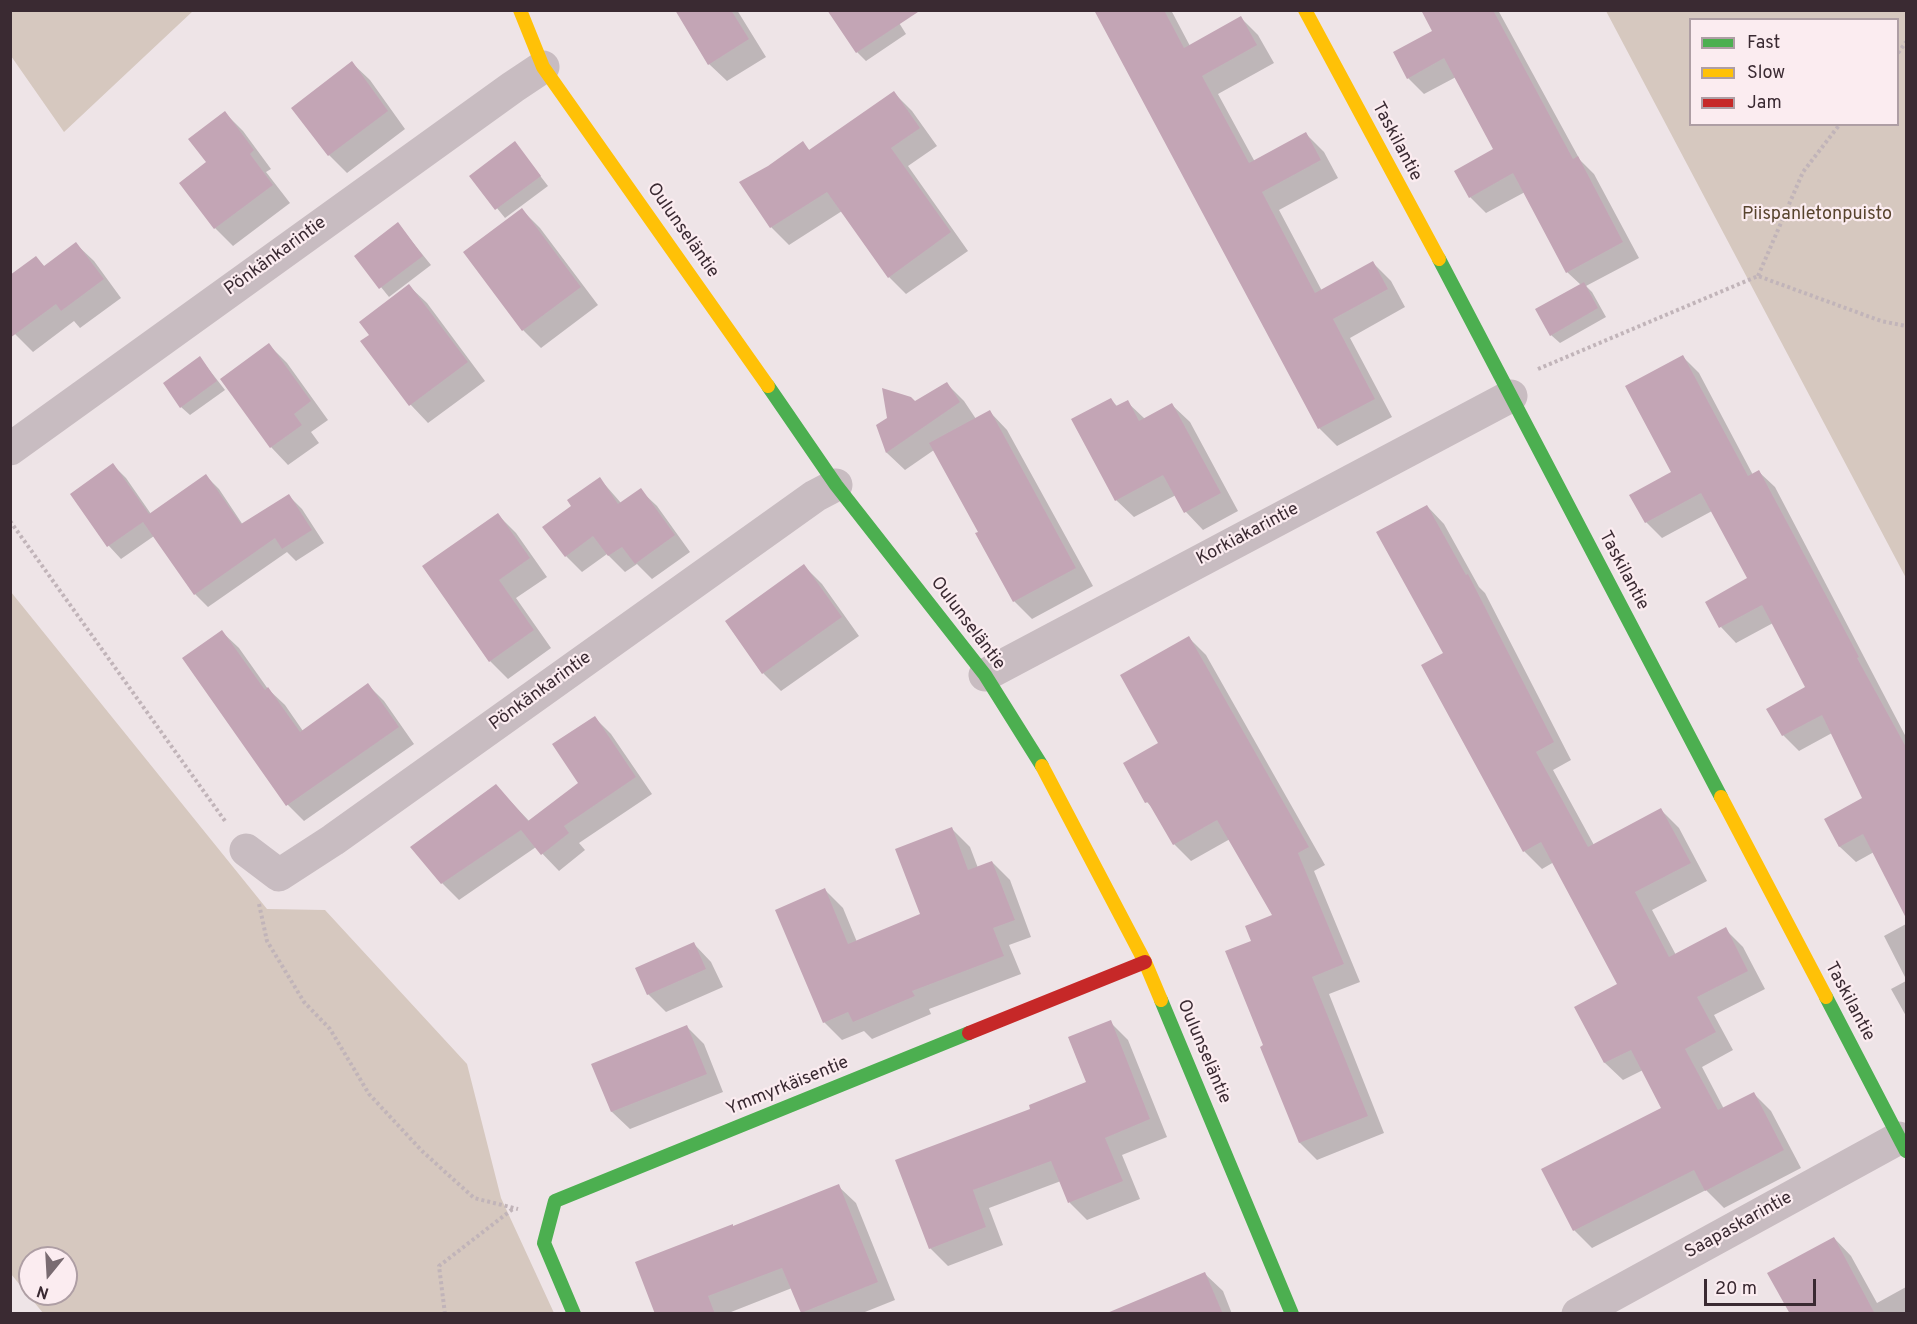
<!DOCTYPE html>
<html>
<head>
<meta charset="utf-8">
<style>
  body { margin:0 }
  #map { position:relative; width:1917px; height:1324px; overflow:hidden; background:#eee4e7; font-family:Overpass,sans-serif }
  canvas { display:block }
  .frame { position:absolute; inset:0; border:12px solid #3a2a32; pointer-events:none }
  .legend { position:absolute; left:1689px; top:18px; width:210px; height:108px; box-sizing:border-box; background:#fbecf0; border:2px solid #ae9ea4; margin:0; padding:8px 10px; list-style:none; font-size:18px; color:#3a2a32 }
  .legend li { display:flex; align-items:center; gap:12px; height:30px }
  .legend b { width:30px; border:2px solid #ae9ea4 }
  .north { position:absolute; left:18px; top:1246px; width:60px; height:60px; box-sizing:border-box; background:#fbecf0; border:2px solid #ae9ea4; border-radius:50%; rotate:198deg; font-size:16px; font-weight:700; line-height:24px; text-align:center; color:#3a2a32 }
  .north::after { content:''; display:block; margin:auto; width:21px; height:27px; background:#796b71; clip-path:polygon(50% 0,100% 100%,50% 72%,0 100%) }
  .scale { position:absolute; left:1704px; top:1279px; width:112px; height:27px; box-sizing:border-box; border:3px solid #3a2a32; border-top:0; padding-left:8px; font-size:18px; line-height:21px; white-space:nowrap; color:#3a2a32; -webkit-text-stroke:4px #fbecf0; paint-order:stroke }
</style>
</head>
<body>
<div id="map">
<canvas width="1917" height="1324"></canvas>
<div class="frame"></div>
<ul class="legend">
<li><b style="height:8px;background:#4caf50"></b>Fast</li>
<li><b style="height:8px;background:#ffc107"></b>Slow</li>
<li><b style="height:8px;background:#c62828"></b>Jam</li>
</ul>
<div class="north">N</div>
<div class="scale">20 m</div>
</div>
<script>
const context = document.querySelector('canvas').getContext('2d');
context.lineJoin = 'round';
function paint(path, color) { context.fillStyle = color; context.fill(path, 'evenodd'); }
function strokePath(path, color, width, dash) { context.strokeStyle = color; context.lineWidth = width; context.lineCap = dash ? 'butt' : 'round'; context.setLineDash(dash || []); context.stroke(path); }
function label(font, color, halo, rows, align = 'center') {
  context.font = font + ' Overpass,sans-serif'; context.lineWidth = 4.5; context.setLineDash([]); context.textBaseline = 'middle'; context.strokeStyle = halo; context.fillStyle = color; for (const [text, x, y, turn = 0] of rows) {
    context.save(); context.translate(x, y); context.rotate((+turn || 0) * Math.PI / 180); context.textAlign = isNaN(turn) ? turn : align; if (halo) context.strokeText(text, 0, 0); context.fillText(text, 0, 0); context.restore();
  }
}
paint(new Path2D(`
  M10,11L11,10L193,11L64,132L11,56Z
  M1606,11H1906V578ZM1690,20H1898V124H1690Z
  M11,592L267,909L325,910L467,1064L501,1198L554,1313H43L11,1274ZM30,1258H66V1294H30Z`), '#d6c8bf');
paint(new Path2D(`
  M677,10H737L766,57L727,81L709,64Z
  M891,10L906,34L866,61L857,52Z
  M1096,10H1171L1190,46L1241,18L1258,35L1274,63L1218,94L1255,162L1306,134L1324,152L1338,178L1279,210L1322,291L1373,263L1391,281L1405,307L1350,338L1392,417L1337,446L1319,428Z
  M1422,10H1498L1580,160L1594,174L1639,258L1586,286L1592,292L1606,317L1560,343L1551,335L1581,285L1567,272L1525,192L1486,213L1470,197L1495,150L1456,77L1424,94L1408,78L1434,31Z
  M352,63L370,80L405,129L347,173L329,155Z
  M894,93L912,111L937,146L908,166L968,251L906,294L889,277L842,211L789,245L771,227L769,167L803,143L810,151Z
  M225,113L243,131L271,169L266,172L290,203L233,246L215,228L181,183L208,162Z
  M515,143L548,186L505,218L471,176Z
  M522,210L540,228L598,305L541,348L523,330L466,252Z
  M398,224L431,265L389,297L356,256Z
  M76,244L94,261L121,298L80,328L74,321L33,352L15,334L36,258L45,267Z
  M409,286L427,303L485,381L428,423L411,405L362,341L371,335Z
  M269,345L287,363L328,420L311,432L319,443L288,465L271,447Z
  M1683,357L1699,373L1753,475L1759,472L1775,487L1906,737V915L1874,852L1856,862L1840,847L1826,820L1864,798L1832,733L1799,751L1783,735L1807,688L1773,623L1736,643L1721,627L1749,579L1712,511L1662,538L1646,522L1631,496L1673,472Z
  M200,358L225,390L190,415L181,407Z
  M946,383L964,401L976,419L990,412L1007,430L1093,586L1032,619L1014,601L977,534L980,532L934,450L905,470L887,453L878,426Z
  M1111,400L1118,407L1127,402L1145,419L1172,405L1190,422L1238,511L1203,530L1186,512L1176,495L1134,517L1116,500Z
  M113,465L126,478L151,514L206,476L219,489L243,525L289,496L302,509L324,543L296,561L287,552L208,607L195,594L154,536L121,559L109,546L72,494Z
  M600,479L621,503L640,490L657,506L690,552L652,579L637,564L625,572L607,554L582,572L566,556L573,506Z
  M1427,506L1444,524L1479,587L1485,593L1571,760L1553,770L1594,845L1661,810L1679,828L1707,881L1652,910L1676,955L1725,929L1743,947L1765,989L1714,1015L1733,1050L1702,1067L1724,1109L1753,1093L1771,1111L1801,1168L1724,1208L1706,1190L1592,1248L1574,1230L1663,1109L1643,1070L1623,1080L1605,1063L1576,1007L1619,985L1554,862L1542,869L1524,851L1423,665L1445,654Z
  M498,515L516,533L547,577L516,598L551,648L508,679L490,661Z
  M804,566L822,584L859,636L781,691L763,673L727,621Z
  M222,632L239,648L268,689L285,705L303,731L368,685L384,701L414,744L304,821L288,805L185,658Z
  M1189,638L1206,655L1325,865L1314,871L1360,982L1329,994L1384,1133L1317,1160L1300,1143L1265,1046L1253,942L1275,916L1230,839L1191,861L1174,844L1156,812L1147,802Z
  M595,718L611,734L652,794L579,843L585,850L559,871L536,847L459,900L442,883L496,786L530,822L580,783Z
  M952,829L970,847L978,868L992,862L1010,880L1031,937L1009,945L1021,974L929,1009L931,1014L872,1039L864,1031L842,1040L824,1022L825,890L843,908L857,942L922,914Z
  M1906,924V979L1884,936Z
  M694,944L711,962L723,987L666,1012L648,994Z
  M1906,981V1016L1891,989Z
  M1110,1022L1128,1040L1167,1137L1122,1155L1140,1199L1087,1220L1070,1203L1061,1181L989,1208L1003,1245L948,1266L930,1248L1032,1110L1088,1083Z
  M686,1026L704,1044L723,1092L630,1129L612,1112L593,1064Z
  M838,1186L856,1203L895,1300L860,1314H803L792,1288L726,1314H656L734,1227Z
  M1834,1238L1851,1256L1877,1303L1906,1287V1314H1791Z
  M1205,1274L1223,1291L1232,1314H1124Z`), '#0003');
paint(new Path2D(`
  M675,10H731L749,39L708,65Z
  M827,10H921L856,53Z
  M1094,10H1164L1184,48L1241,16L1257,45L1202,76L1249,163L1306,132L1321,160L1262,192L1315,293L1373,261L1388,289L1333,319L1375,399L1318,429Z
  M1421,10H1493L1573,159L1578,156L1623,242L1566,273L1513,173L1469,198L1454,171L1493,149L1444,58L1407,79L1393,52L1432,31Z
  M352,61L388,111L328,156L291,108Z
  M894,91L920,128L891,148L951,232L888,278L827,192L770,228L739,182L768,166L803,141L809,150Z
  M225,111L254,150L250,154L273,185L214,229L179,183L206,162L188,139Z
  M515,141L541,176L495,210L469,176Z
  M522,208L581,287L522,331L463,252Z
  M398,222L423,256L379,289L354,256Z
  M76,242L104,279L61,311L56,304L10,338V275L36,256L44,266Z
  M1584,282L1598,308L1550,336L1535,309Z
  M409,284L468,362L409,406L360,341L369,335L359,322Z
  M269,343L311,401L294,414L302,425L270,448L220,379Z
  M1683,355L1748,476L1759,470L1859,657L1857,658L1906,747V918L1863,834L1839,847L1824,819L1862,798L1822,715L1782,736L1766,709L1805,687L1762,605L1719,628L1705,602L1747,578L1701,493L1645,523L1629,495L1671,472L1625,386Z
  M200,356L217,381L180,408L163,383Z
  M947,382L960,402L886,453L876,425L887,418L882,388L911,397L915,401Z
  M1111,398L1116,406L1128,400L1139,421L1172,403L1221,493L1184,513L1163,475L1115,501L1071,419Z
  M990,410L1076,568L1013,602L975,533L978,532L929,443Z
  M113,463L149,514L206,474L241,524L289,494L312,530L282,549L275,538L194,595L143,522L107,547L70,494Z
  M600,477L618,504L641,488L675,535L635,564L622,547L608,556L593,536L565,557L542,527L571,506L567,500Z
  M1427,505L1466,575L1468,574L1554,742L1536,752L1588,847L1661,808L1691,863L1635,892L1669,957L1726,927L1748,971L1697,997L1716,1032L1685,1049L1718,1110L1754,1092L1784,1150L1705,1191L1694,1170L1573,1231L1541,1169L1661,1108L1631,1050L1604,1063L1574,1007L1617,984L1541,842L1523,852L1421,665L1443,653L1376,532Z
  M498,513L530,558L499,580L534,630L489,662L422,566Z
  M804,564L842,617L762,674L725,621Z
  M222,630L265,690L268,687L300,732L368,683L399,727L286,806L182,658Z
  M1189,636L1309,847L1298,853L1344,964L1312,977L1368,1116L1299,1143L1260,1047L1263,1045L1225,951L1251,941L1245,926L1272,915L1217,820L1173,845L1148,802L1145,803L1123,763L1158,743L1120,675Z
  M595,716L636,777L564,826L569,833L541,855L521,830L441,884L410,847L496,784L528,821L578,783L552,744Z
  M952,827L968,870L992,861L1015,920L993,928L1004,956L912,991L915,996L853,1022L848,1012L823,1023L775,910L825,888L848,944L920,914L895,849Z
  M694,942L706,969L647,995L635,968Z
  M1111,1020L1150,1119L1105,1138L1123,1181L1068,1203L1051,1161L973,1190L986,1227L929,1249L895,1160L1030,1109L1029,1105L1086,1082L1068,1037Z
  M687,1025L707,1074L611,1112L591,1064Z
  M839,1184L878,1282L801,1313L782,1268L708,1296L715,1314H655L635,1262L733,1224V1226Z
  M1834,1237L1875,1314H1790L1767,1273Z
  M1205,1272L1223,1314H1107V1313Z`), '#c3a5b5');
strokePath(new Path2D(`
  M1898,53L1906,42
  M1758,276L1803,172L1840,124
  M1538,369L1758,276L1881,321L1906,326
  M10,521L225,821
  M259,904L267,941L304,1002L330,1029L369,1094L422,1151L474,1198L518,1209
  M445,1314L439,1266L514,1208`), '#c1b4b9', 4, [3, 3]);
strokePath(new Path2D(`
  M10,449L513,87L543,67
  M985,675L1511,396
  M246,850L279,875L333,840L815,496L836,485
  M1578,1314L1899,1138`), '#c8bcc1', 33);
strokePath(new Path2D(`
  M1439,259L1721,797
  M768,386L836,485L985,675L1042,766
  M1826,997L1906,1151
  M1161,1000L1292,1314
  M574,1314L544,1243L555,1201L969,1033`), '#4caf50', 14);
strokePath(new Path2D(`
  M520,10L543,67L768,386
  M1305,10L1439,259
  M1042,766L1145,962L1161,1000
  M1721,797L1826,997`), '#ffc107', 14);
strokePath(new Path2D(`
  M969,1033L1145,962`), '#c62828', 14);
label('18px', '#3a2a32', '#fbecf0', [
  ["Taskilantie",1396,142,62],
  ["Oulunseläntie",682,231,55],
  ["Pönkänkarintie",276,257,-36],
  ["Korkiakarintie",1248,535,-28],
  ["Taskilantie",1623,571,62],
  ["Oulunseläntie",967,624,53],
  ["Pönkänkarintie",541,692,-36],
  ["Taskilantie",1849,1002,62],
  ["Oulunseläntie",1203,1052,67],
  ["Ymmyrkäisentie",788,1087,-22],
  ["Saapaskarintie",1739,1226,-29]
]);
label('18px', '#58442d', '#fbecf0', [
  ["Piispanletonpuisto",1817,215]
]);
</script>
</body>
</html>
